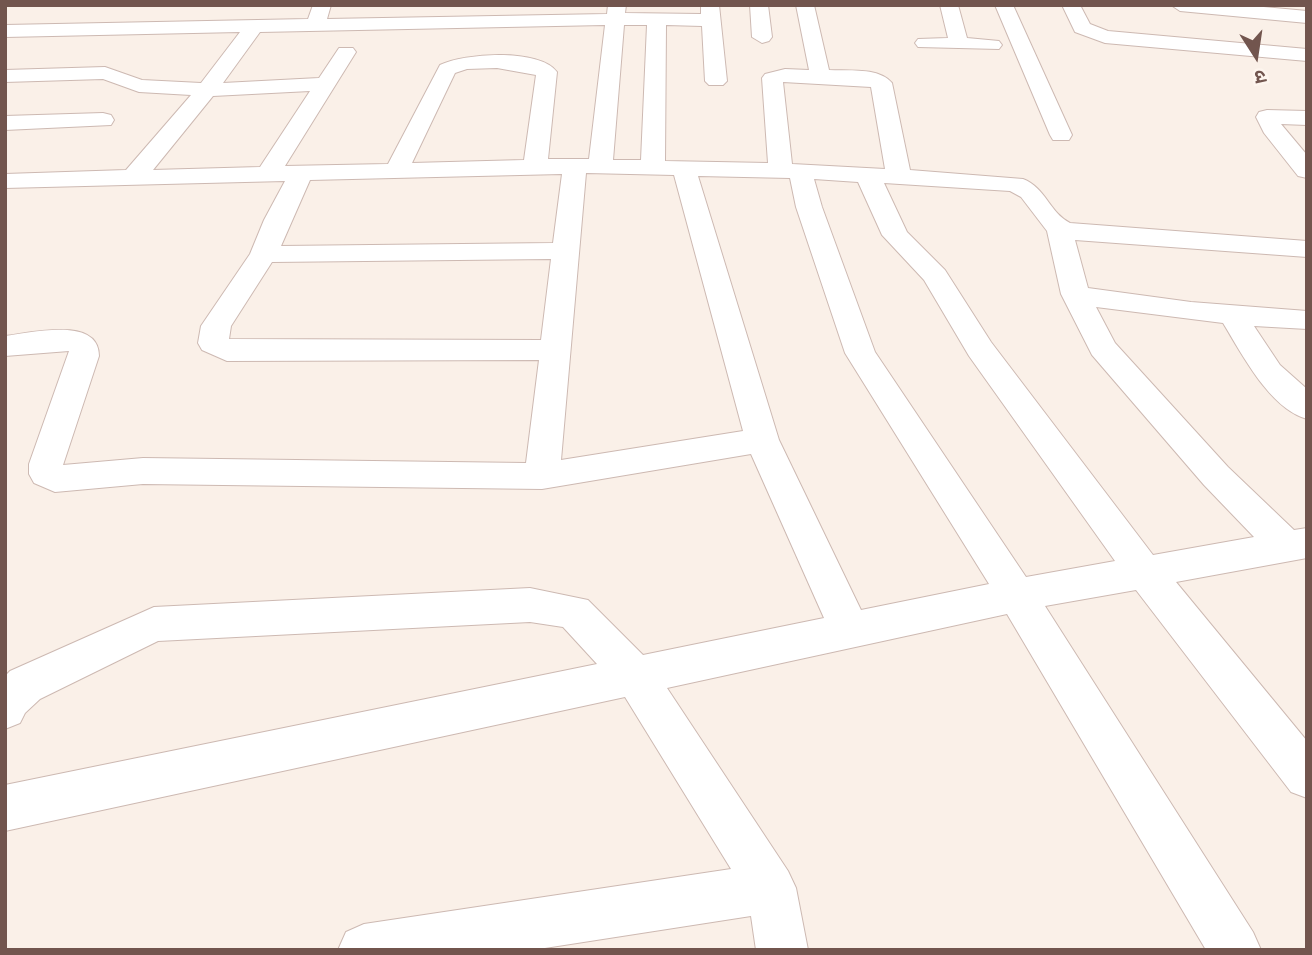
<!DOCTYPE html>
<html>
<head>
<meta charset="utf-8">
<style>
  body { margin:0 }
  #map { position:relative; width:1312px; height:955px; overflow:hidden; background:#faf0e8; font-family:"Roboto Condensed","Noto Sans Devanagari",sans-serif }
  canvas { display:block }
  .frame { position:absolute; inset:0; border:7px solid #72554e; pointer-events:none }
  .north { position:absolute; left:1221px; top:21px; width:70px; height:70px; -webkit-text-stroke:5px #fdf5ee; paint-order:stroke; rotate:168deg; font-size:19px; font-weight:700; line-height:28px; text-align:center; color:#72554e }
  .north::after { content:''; display:block; margin:auto; width:24px; height:32px; background:#72554e; clip-path:polygon(50% 0,100% 100%,50% 72%,0 100%) }
</style>
</head>
<body>
<div id="map">
<canvas width="1312" height="955"></canvas>
<div class="frame"></div>
<div class="north">उ</div>
</div>
<script>
const context = document.querySelector('canvas').getContext('2d');
context.lineJoin = 'round';
function strokePath(path, color, width, dash) { context.strokeStyle = color; context.lineWidth = width; context.lineCap = dash ? 'butt' : 'round'; context.setLineDash(dash || []); context.stroke(path); }
function paint(path, color) { context.fillStyle = color; context.fill(path, 'evenodd'); }
const street = new Path2D(`
  M313,5H331L327,19L607,14L608,5H626L625,13L701,14V5H719L727,81L723,85H709L705,81L702,26L666,25L665,161L768,163L762,78L765,74L785,69L809,70L796,5H814L829,70C848,71 879,67 892,83L910,170L1023,179C1046,188 1049,212 1070,223L1307,241V257L1075,240L1088,288L1191,302L1307,311V329L1254,326L1280,365L1307,389V419C1270,409 1242,354 1223,323L1096,307L1115,343L1228,467L1294,530L1307,528V558L1176,582L1307,741V798L1291,792L1136,590L1045,606L1253,932L1261,950H1206L1007,614L667,688L788,871L796,888L808,950H756L751,916L532,950H338L346,932L364,924L731,869L625,697L5,831V785L597,664L563,627L530,622L158,641L40,699L25,713L20,723L5,729V676L10,671L154,607L530,588L588,600L643,655L824,618L751,454L542,489L143,484L55,492L34,483L29,474V464L69,351L5,356V336C31,333 99,316 99,356L63,465L143,458L526,463L539,360L227,361L202,350L198,343L201,326L250,254L264,220L285,181L5,188V174L126,170L191,95L139,92L103,79L5,82V70L105,67L142,80L201,83L240,32L5,37V25L308,19ZM605,25L589,159H548L557,72C540,48 464,53 440,65L388,164L285,166L356,52L353,48H339L319,78L223,83L260,32ZM624,25H647L641,160H613ZM497,68L536,75L524,160L412,163L455,73L467,69ZM783,82L871,87L885,169L792,164ZM310,91L260,167L153,170L213,96ZM586,173L674,175L743,431L561,460ZM562,174L553,243L281,246L310,180ZM698,176L790,178L796,207L845,353L989,584L861,610L779,440ZM814,179L858,182L882,235L924,280L969,356L1115,561L1026,577L875,352L822,207ZM884,183L1010,191L1021,197L1047,231L1061,294L1092,355L1204,485L1254,537L1153,555L991,342L945,270L907,232ZM551,259L541,340L229,339L231,326L272,262Z
  M750,5H768L772,37L769,41L762,43L752,37Z
  M940,5H958L967,38L999,41L1002,45L999,49L918,47L915,43L918,39L948,38Z
  M995,5H1013L1072,135L1069,140H1053L1050,135Z
  M1062,5H1080L1090,24L1108,31L1307,49V61L1105,43L1075,32Z
  M1171,5H1242L1307,11V23L1180,11Z
  M1267,110L1307,111V125L1281,124L1307,155V178L1298,176L1264,133L1256,117L1259,112Z
  M103,113L111,115L114,120L111,125L5,130V116Z`);
strokePath(street, '#cdb9b2', 2);
paint(street, '#fff');
</script>
</body>
</html>
